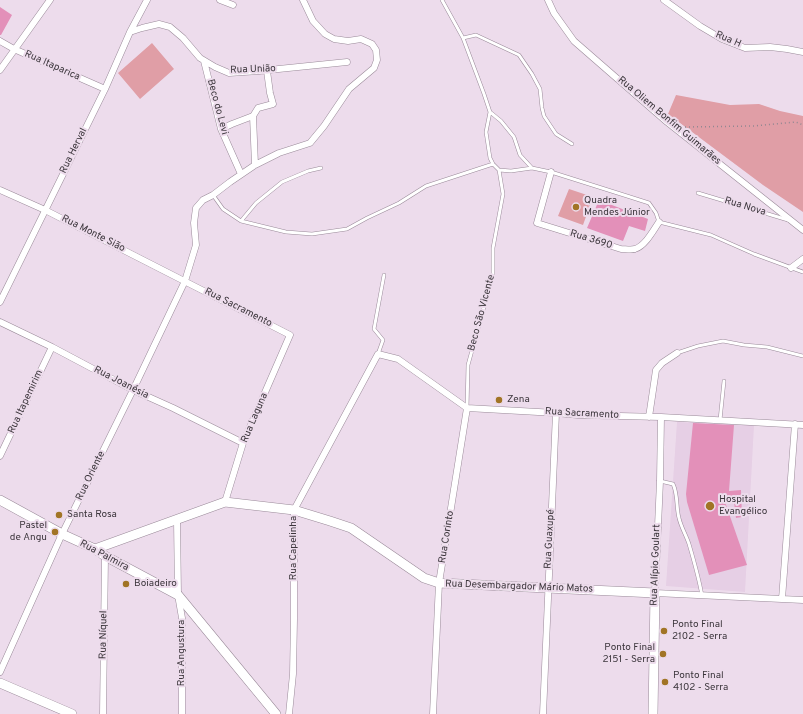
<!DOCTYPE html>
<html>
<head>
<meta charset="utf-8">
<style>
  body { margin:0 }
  canvas { display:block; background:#eddcec }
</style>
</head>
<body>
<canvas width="803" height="714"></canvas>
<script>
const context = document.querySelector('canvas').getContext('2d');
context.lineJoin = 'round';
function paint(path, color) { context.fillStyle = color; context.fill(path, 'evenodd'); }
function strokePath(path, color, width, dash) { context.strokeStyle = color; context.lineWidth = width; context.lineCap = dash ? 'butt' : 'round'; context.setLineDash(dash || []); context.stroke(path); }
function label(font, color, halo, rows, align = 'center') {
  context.font = font + ' Overpass,sans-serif'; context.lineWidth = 4; context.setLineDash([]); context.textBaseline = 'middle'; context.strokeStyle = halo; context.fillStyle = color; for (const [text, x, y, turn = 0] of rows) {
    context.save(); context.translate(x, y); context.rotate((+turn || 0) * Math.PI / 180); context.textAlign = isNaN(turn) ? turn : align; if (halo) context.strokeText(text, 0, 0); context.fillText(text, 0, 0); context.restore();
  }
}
paint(new Path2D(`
  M677,422L754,425L745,592L666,586Z`), '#e6cfe5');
paint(new Path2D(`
  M152,43L174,69L140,99L118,73Z
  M676,95L730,105L759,104L780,111L803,116V212L763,185L668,114Z
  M569,189L593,197L583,225L558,216Z`), '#e09ea6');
paint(new Path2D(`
  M0,7L12,15L1,35H0Z
  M599,200L648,219L645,231L629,226L623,241L587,228Z
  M693,423L734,425L729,491L741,490L742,517L736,518L734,502H725L747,565L709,575L687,502L686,494L687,484Z`), '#e390b9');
const lane = new Path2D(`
  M442,0L463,38L484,94L490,112L486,132L490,158L493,164L499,170L511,171L532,168L551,172L627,196L649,203L656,213L659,222L711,235L754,254L803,272
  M463,38L476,35L519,55L532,74L540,89L542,108L544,116L556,134L572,144
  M490,112L501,121L514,137L520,155L532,168
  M698,193L788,220
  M213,195L223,209L241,221L286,232L312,234L347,229L367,218L399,203L426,186L493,164
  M241,221L256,203L282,182L308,171L321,168
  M677,353L698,346L723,341L744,345L767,347L803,356
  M378,354L383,340L374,329L384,275
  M467,408L468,365L493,274V248L503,194L499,170
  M720,420L724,381
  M660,481L673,484C678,494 676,507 679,518C681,527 686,535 689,544C694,561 699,578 702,596`);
const street = new Path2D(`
  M220,0L233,5
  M548,0L554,13L574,41L667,122L803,230
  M664,0L700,26L722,39L745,48L770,47L787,49L803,52
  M130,32L142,28L159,24L170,27L183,38L200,58L215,67L229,73L259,71L347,62
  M0,41L14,49L105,89
  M204,61L221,129L241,174
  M0,70L50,0
  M253,116L255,165
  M221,129L232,124L253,116L258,108L273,104L270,93L267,71
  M551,172L537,223L621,249C625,249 631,250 635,249C645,246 653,231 659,222
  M0,190L45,210L290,335L243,443L225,502
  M791,268L803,259
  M0,302L105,89L130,32L147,0
  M0,322L52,347L133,390L173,408L243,443
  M649,417L656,370L662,363L677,353
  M661,417L660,481L655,593L803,600
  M0,456L52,347
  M177,520L178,595L182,618V714
  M782,599L795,424
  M0,672L62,534L133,390L185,281L196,245L194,223L196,208L203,200L213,195L230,182L255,165L279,153L310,143L324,126L349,89L374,68L377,60L376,50L372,44L361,39L348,41L334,39L325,34L313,21L303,0
  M103,714L105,556
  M289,714L293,674L294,619V510L378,354L398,359L467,408L556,413L578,415L661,417L803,425
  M433,714L439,583L467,408
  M543,714L556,413`);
const secondary = new Path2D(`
  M0,500L62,534L95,549L105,556L178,595L276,714
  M95,549L225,502L294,510L330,521L351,528L424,578L439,583L655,593L653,714
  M0,683L72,714`);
strokePath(lane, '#9a8a99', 4);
strokePath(street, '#9a8a99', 7);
strokePath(secondary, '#9a8a99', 10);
strokePath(new Path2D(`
  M685,127L753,126L796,122L803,125`), '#928791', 1.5, [1, 3]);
strokePath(lane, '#fff', 3);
strokePath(street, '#fff', 6);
strokePath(secondary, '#fff', 9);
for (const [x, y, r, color] of [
  [576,207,4,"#a17425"],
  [499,400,4,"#a17425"],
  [710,506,5,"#a17425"],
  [59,515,4,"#a17425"],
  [55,532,4,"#a17425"],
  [126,584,4,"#a17425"],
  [664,631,4,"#a17425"],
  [663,654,4,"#a17425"],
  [665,682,4,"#a17425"]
]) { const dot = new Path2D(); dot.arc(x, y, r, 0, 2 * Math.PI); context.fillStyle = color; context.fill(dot); strokePath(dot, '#eddcec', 1.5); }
label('10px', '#3c363c', '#eddcec', [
  ["Rua H",728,40,23],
  ["Rua Itaparica",52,66,24],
  ["Rua União",253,70,-2],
  ["Beco do Levi",217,107,75],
  ["Rua Oliem Bonfim Guimarães",669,121,40],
  ["Rua Herval",74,151,-64],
  ["Rua Nova",745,207,17],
  ["Rua Monte Sião",93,234,27],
  ["Rua 3690",591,240,17],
  ["Rua Sacramento",238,308,27],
  ["Beco São Vicente",482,313,-75],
  ["Rua Joanésia",121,383,27],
  ["Rua Itapemirim",26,402,-65],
  ["Rua Sacramento",582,414,3],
  ["Rua Laguna",255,418,-67],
  ["Rua Oriente",91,476,-64],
  ["Rua Corinto",447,537,-81],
  ["Rua Guaxupé",550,539,-87],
  ["Rua Capelinha",294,548,-90],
  ["Rua Palmira",104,556,28],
  ["Rua Alípio Goulart",656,565,-88],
  ["Rua Desembargador Mário Matos",519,587,2],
  ["Rua Níquel",104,635,-89],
  ["Rua Angustura",182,653,-90]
]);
label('10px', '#3c363c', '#eddcec', [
  ["Quadra",584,201],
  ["Mendes Júnior",584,213],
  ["Zena",507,400],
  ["Hospital",719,500],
  ["Evangélico",719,512],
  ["Santa Rosa",67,515],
  ["Pastel",47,526,"right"],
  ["de Angu",47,538,"right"],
  ["Boiadeiro",134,584],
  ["Ponto Final",672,625],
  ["2102 - Serra",672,637],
  ["Ponto Final",655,648,"right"],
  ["2151 - Serra",655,660,"right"],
  ["Ponto Final",673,676],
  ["4102 - Serra",673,688]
], 'left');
</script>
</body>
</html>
